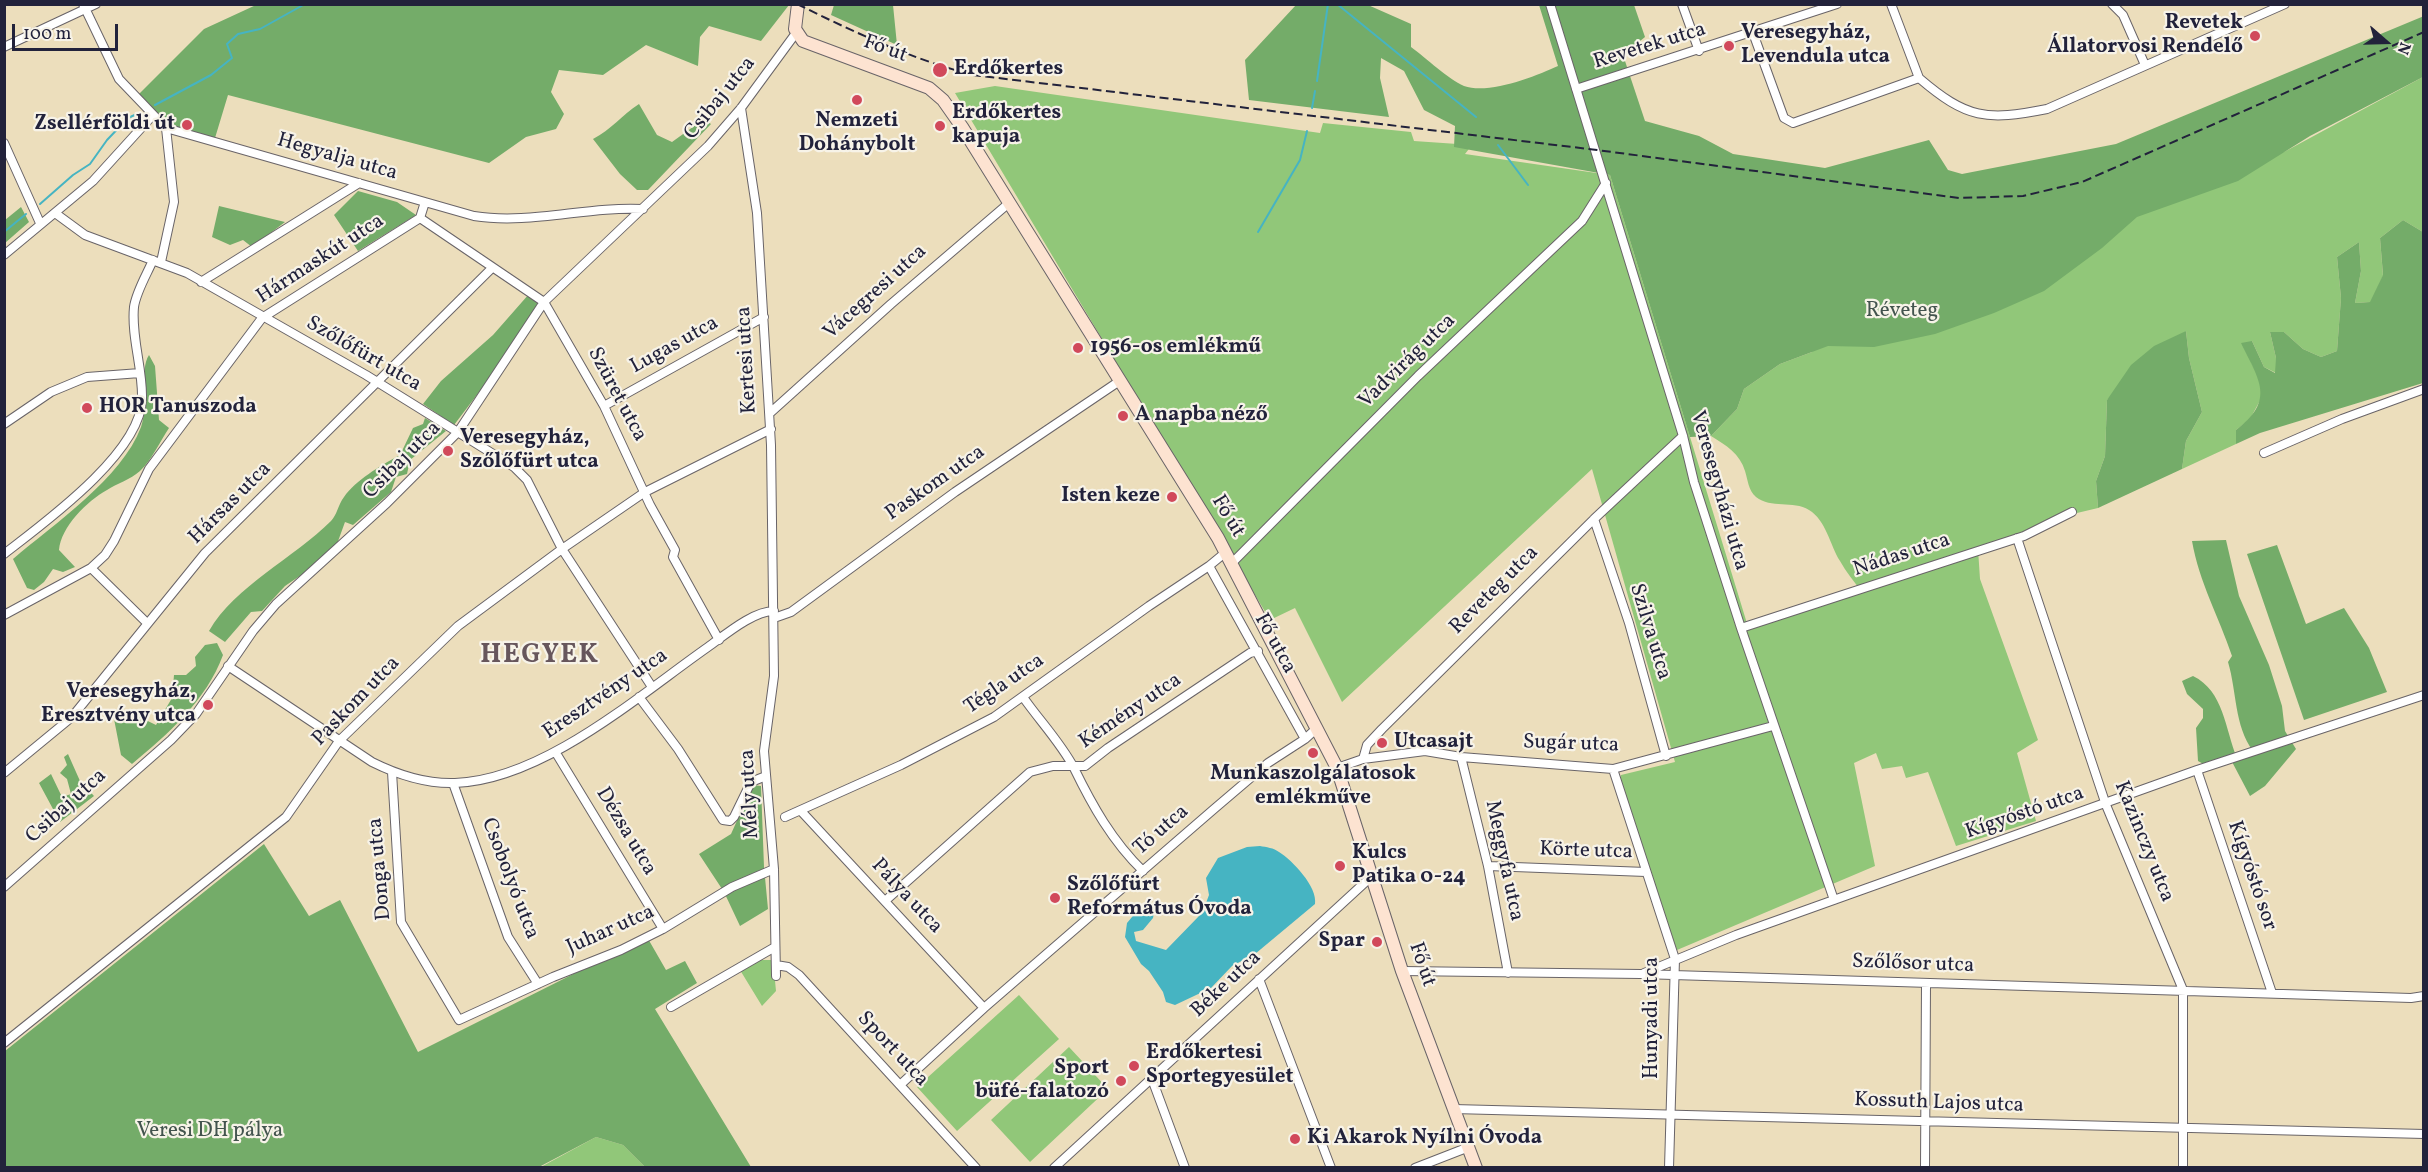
<!DOCTYPE html>
<html>
<head>
<meta charset="utf-8">
<style>
  body { margin:0 }
  #map { position:relative; width:2428px; height:1172px; overflow:hidden; background:#ecdebc; font-family:Vollkorn,serif }
  canvas { display:block }
  .frame { position:absolute; inset:0; border:6px solid #22223b; pointer-events:none }
  .north { position:absolute; left:2356px; top:12px; width:60px; height:60px; -webkit-text-stroke:4px #f7f3e8; paint-order:stroke; rotate:110deg; font-size:16px; font-weight:700; line-height:24px; text-align:center; color:#22223b }
  .north::after { content:''; display:block; margin:auto; width:21px; height:27px; background:#22223b; clip-path:polygon(50% 0,100% 100%,50% 72%,0 100%) }
  .scale { position:absolute; left:12px; top:24px; width:106px; height:27px; box-sizing:border-box; border:3px solid #22223b; border-top:0; padding-left:8px; font-size:18px; line-height:21px; white-space:nowrap; color:#22223b; -webkit-text-stroke:4px #f7f3e8; paint-order:stroke }
</style>
</head>
<body>
<div id="map">
<canvas width="2428" height="1172"></canvas>
<div class="frame"></div>
<div class="north">N</div>
<div class="scale">100 m</div>
</div>
<script>
const context = document.querySelector('canvas').getContext('2d');
context.lineJoin = 'round';
function paint(path, color) { context.fillStyle = color; context.fill(path, 'evenodd'); }
function strokePath(path, color, width, dash) { context.strokeStyle = color; context.lineWidth = width; context.lineCap = dash ? 'butt' : 'round'; context.setLineDash(dash || []); context.stroke(path); }
function label(font, color, halo, rows, align = 'center') {
  context.font = font + ' Vollkorn,serif'; context.lineWidth = 4.5; context.setLineDash([]); context.textBaseline = 'middle'; context.strokeStyle = halo; context.fillStyle = color; for (const [text, x, y, turn = 0] of rows) {
    context.save(); context.translate(x, y); context.rotate((+turn || 0) * Math.PI / 180); context.textAlign = isNaN(turn) ? turn : align; if (halo) context.strokeText(text, 0, 0); context.fillText(text, 0, 0); context.restore();
  }
}
paint(new Path2D(`
  M2423,77V232L2403,220L2380,238L2383,276L2371,302L2355,303L2361,271L2359,242L2337,257L2341,298L2337,351L2321,357L2303,349L2284,332H2270L2276,358V373L2264,367L2252,341L2251,362L2260,379L2263,395L2250,419L2236,430V444L2182,469L2186,441L2202,412L2189,358L2186,331L2107,400L2105,456L2096,481L2098,508L2077,513L1978,549L1980,579L2038,740L2017,753L2036,821L1956,846L1928,772L1906,778L1902,766L1882,769L1876,753L1854,763L1875,866L1677,950L1618,784L1621,775L1675,762L1592,469L1342,702L1295,608L1270,620L955,93L995,86L1320,133L1323,123L1411,132L1414,141L1472,145L1465,154L1610,175L1749,630L1861,591C1854,581 1846,572 1840,561C1830,545 1826,520 1809,510C1793,500 1771,509 1756,497C1748,490 1748,480 1745,471C1740,454 1726,445 1711,436L1737,409L1744,389L1780,364L1812,352L1856,192L2284,152Z
  M759,960H773L776,991L762,1006L740,970Z
  M1019,995L1059,1039L957,1131L917,1087Z
  M1069,1047L1108,1089L1030,1162L991,1120Z
  M596,1137L623,1145L645,1167L539,1168Z`), '#91c779');
paint(new Path2D(`
  M256,5L788,4L789,5L761,41L709,26L700,37L698,66L646,45L603,75L559,70L551,92L564,114L556,129L526,137L489,163L228,95L215,138L169,126L137,96L204,29Z
  M834,5H893L897,45L831,15Z
  M1296,5H1368L1411,24V47C1426,58 1448,79 1464,86C1489,95 1536,76 1558,66L1539,5H1634L1645,37L1623,55L1645,121L1699,136L1733,154L1825,168L1929,140L1948,170L1962,174L2116,144L2424,16L2423,77L2310,136L2238,181L2137,217L2102,248L2044,291L1994,313L1935,334L1874,347L1828,346L1780,364L1744,389L1737,409L1711,436L1690,437L1610,175L1454,147L1455,126L1424,110L1404,71L1381,58L1380,78L1389,117L1249,100L1245,60Z
  M639,104L657,135L672,142L704,119L711,124L648,190H637L620,174L593,139C611,130 622,115 639,104Z
  M358,191L397,202L416,215L358,251L334,215Z
  M219,206L285,222L252,247L243,240L230,245L212,237Z
  M21,207L29,222L5,243V220Z
  M2403,220L2423,232V383L2260,433L2236,444V430C2276,400 2259,380 2241,343L2252,341L2264,367L2275,373L2276,358L2270,332H2284L2303,349L2321,357L2337,351L2341,298L2337,257L2359,242L2361,271L2355,303L2370,302L2383,275L2380,238Z
  M529,294L539,304L489,379L454,425L423,404L441,381L493,335Z
  M2186,331L2189,358L2202,412L2186,441L2182,469L2098,508L2096,481L2105,456L2107,400L2131,365L2154,346Z
  M149,355L155,366L159,420L169,428C160,441 152,460 140,471C130,480 118,483 107,490C87,501 61,527 59,550L75,567L63,572L53,569L44,582L34,590L27,588L13,559C54,524 122,478 141,427C149,405 139,370 149,355Z
  M425,418L446,431L410,460L407,474L396,477L391,492L353,525L345,522L337,544L319,563L285,586L262,611L251,612L225,642L209,631C235,586 294,558 331,521C337,515 338,505 344,497C356,480 380,466 398,456L404,464L402,451L413,428L423,424Z
  M2226,540L2239,596L2269,665L2282,706L2285,731L2296,749L2265,786L2250,796L2230,758L2207,766L2198,761L2196,728L2203,718V709L2187,694L2182,681L2193,676C2224,691 2225,729 2237,758L2253,751C2234,725 2237,692 2228,662L2232,656C2219,617 2199,582 2192,541Z
  M2277,545L2306,624L2344,608L2369,648L2387,692L2304,720L2247,554Z
  M217,643L223,655C206,701 168,734 132,764L121,755L114,719L125,710L156,725L172,698L174,675H186L196,666L195,657L205,645Z
  M68,754L80,781L94,796L60,822L39,783L51,774L62,797L71,794L67,779L60,773L67,765L64,757Z
  M753,785L761,786L764,867L768,909L740,926L724,892L699,854L731,834Z
  M264,844L309,916L340,900L418,1052L647,937L666,970L685,961L697,983L655,1009L751,1167H645L623,1145L596,1137L539,1167L5,1168V1051Z`), '#74ac69');
paint(new Path2D(`
  M1260,846C1266,847 1274,848 1279,852C1292,860 1318,887 1315,904L1255,954L1232,966L1211,988L1175,1005L1166,1002L1163,992L1149,971L1141,964L1125,937L1127,923L1137,911L1146,910L1145,902L1149,900L1155,908L1153,918L1143,930L1134,932L1136,941L1166,950L1199,916L1206,903L1209,895L1206,878L1218,858L1247,847Z`), '#46b4c2');
strokePath(new Path2D(`
  M1337,4L1476,117
  M1317,81L1328,4
  M155,105L211,75L232,58L227,44L238,34L260,29L305,4
  M1312,108L1315,91
  M1498,145L1528,185
  M40,204L73,175L90,164L107,140L128,118L139,113
  M4,232L26,214
  M1258,232L1300,160L1307,131`), '#46b4c2', 2);
const street = new Path2D(`
  M83,4L119,79L166,128L474,216C530,225 587,206 643,209
  M1550,4L1683,436L1694,482L1741,628L1834,900
  M1682,4L1699,51
  M1891,4L1919,78
  M2112,4L2123,15L2145,65
  M1753,33L1784,118L1793,123L1919,78C1967,119 1986,121 2047,109L2285,4
  M4,47L96,4
  M1576,89L1837,4
  M741,108L757,213L771,445L774,676L764,751L774,869L776,976
  M4,143L40,223
  M55,213L85,235L187,273L366,375L514,467L527,480L562,549L652,687
  M420,218L544,302L604,406L650,505L675,550L673,557L719,640
  M4,255L93,181L153,115
  M161,262L174,202L166,128
  M201,282L359,183
  M604,406L764,317
  M770,413L891,304L1009,203
  M4,424L51,392L87,377L140,373
  M2264,453L2342,419L2424,389
  M1594,519L1629,623L1666,756
  M2017,538L2106,805L2183,990V1168
  M4,554C44,523 141,453 142,399C143,369 131,337 134,307C136,292 147,274 153,260
  M1231,564L1418,376L1582,221L1606,183
  M1209,566L1305,739
  M91,568L147,623
  M4,615L91,568L105,555L114,541L149,469L262,318L420,218L425,202
  M774,618L791,612L955,492L1121,380
  M1741,628L2024,536L2072,512
  M228,666L372,762C396,774 427,784 455,783C543,780 638,696 708,647C725,635 753,611 774,611
  M639,697L678,749L723,820L730,821L734,817L751,782L766,776
  M1023,697C1039,720 1061,743 1074,768C1092,805 1112,841 1143,871
  M556,753L663,929
  M1461,757L1488,866L1508,973
  M1363,759L1425,751L1461,757L1613,769L1773,726
  M1337,768L1363,759L1367,745L1382,729L1594,519L1683,436
  M1613,769L1675,959L1669,1168
  M2197,770L2272,993
  M392,772L401,922L459,1020L553,977L621,950L663,929L732,887L774,869
  M4,773L72,717L205,553L492,268
  M453,783L508,937L538,984
  M801,811L984,1008
  M785,817L901,765L994,717L1149,606L1209,566L1226,552
  M1488,866L1646,872
  M4,887L171,740L196,714L253,631L276,604L387,503L458,432L544,302L708,146L741,108L796,33
  M885,901L1030,772L1053,766H1085L1108,748L1250,653L1258,651
  M776,965L788,967L799,975L976,1168
  M1402,971L1641,974L2411,998L2424,996
  M1644,973L1736,935L2197,770L2424,695
  M1259,979L1331,1168
  M671,1007L775,947
  M4,1043L286,817L339,741L458,626L562,549L645,492L771,429
  M1152,1079L1185,1168
  M900,1085L984,1008L1214,809L1268,763L1305,739L1317,728
  M1453,1109L2424,1134
  M1054,1168L1372,876
  M1415,1168L1469,1147
  M1925,1168L1926,984`);
const secondary = new Path2D(`
  M798,4L795,29L803,41L929,88L943,100L962,127L1218,538L1337,768L1402,971L1476,1168`);
strokePath(street, '#696468', 10);
strokePath(secondary, '#696468', 14);
strokePath(street, '#fff', 8);
strokePath(secondary, '#fde3d1', 12);
strokePath(new Path2D(`
  M797,4C854,32 911,59 973,75L1597,150L1959,198L2023,196L2082,182L2424,32`), '#22223b', 2, [9, 4.5]);
for (const [x, y, r, color] of [
  [2255,36,6,"#d1495b"],
  [1729,46,6,"#d1495b"],
  [940,70,8,"#d1495b"],
  [857,100,6,"#d1495b"],
  [187,125,6,"#d1495b"],
  [940,126,6,"#d1495b"],
  [1078,348,6,"#d1495b"],
  [87,408,6,"#d1495b"],
  [1123,416,6,"#d1495b"],
  [448,451,6,"#d1495b"],
  [1172,497,6,"#d1495b"],
  [208,705,6,"#d1495b"],
  [1382,743,6,"#d1495b"],
  [1313,753,6,"#d1495b"],
  [1340,866,6,"#d1495b"],
  [1055,898,6,"#d1495b"],
  [1377,942,6,"#d1495b"],
  [1134,1066,6,"#d1495b"],
  [1121,1081,6,"#d1495b"],
  [1295,1139,6,"#d1495b"]
]) { const dot = new Path2D(); dot.arc(x, y, r, 0, 2 * Math.PI); context.fillStyle = color; context.fill(dot); strokePath(dot, '#f7f3e8', 2); }
label('bold 21px', '#22223b', '#f7f3e8', [
  ["Revetek",2243,24,"right"],
  ["Állatorvosi Rendelő",2243,48,"right"],
  ["Veresegyház,",1741,34],
  ["Levendula utca",1741,58],
  ["Erdőkertes",954,70],
  ["Erdőkertes",952,114],
  ["kapuja",952,138],
  ["Nemzeti",857,122,"center"],
  ["Dohánybolt",857,146,"center"],
  ["Zsellérföldi út",175,125,"right"],
  ["1956-os emlékmű",1090,348],
  ["HOR Tanuszoda",99,408],
  ["A napba néző",1135,416],
  ["Veresegyház,",460,439],
  ["Szőlőfürt utca",460,463],
  ["Isten keze",1160,497,"right"],
  ["Veresegyház,",196,693,"right"],
  ["Eresztvény utca",196,717,"right"],
  ["Utcasajt",1394,743],
  ["Munkaszolgálatosok",1313,775,"center"],
  ["emlékműve",1313,799,"center"],
  ["Kulcs",1352,854],
  ["Patika 0-24",1352,878],
  ["Szőlőfürt",1067,886],
  ["Református Óvoda",1067,910],
  ["Spar",1365,942,"right"],
  ["Erdőkertesi",1146,1054],
  ["Sportegyesület",1146,1078],
  ["Sport",1109,1069,"right"],
  ["büfé-falatozó",1109,1093,"right"],
  ["Ki Akarok Nyílni Óvoda",1307,1139]
], 'left');
label('21px', '#22223b', '#f7f3e8', [
  ["Revetek utca",1650,47,-17],
  ["Fő út",885,50,20],
  ["Csibaj utca",721,99,-51],
  ["Hegyalja utca",337,158,16],
  ["Hármaskút utca",321,260,-33],
  ["Vácegresi utca",876,293,-42],
  ["Lugas utca",675,346,-29],
  ["Szőlőfürt utca",363,355,30],
  ["Kertesi utca",748,360,-93],
  ["Vadvirág utca",1408,362,-44],
  ["Szüret utca",616,395,62],
  ["Csibaj utca",403,461,-45],
  ["Paskom utca",936,484,-35],
  ["Veresegyházi utca",1718,491,74],
  ["Hársas utca",231,504,-45],
  ["Fő út",1227,517,59],
  ["Nádas utca",1902,556,-18],
  ["Reveteg utca",1495,591,-45],
  ["Szilva utca",1649,632,73],
  ["Fő utca",1274,644,61],
  ["Tégla utca",1005,685,-34],
  ["Eresztvény utca",606,695,-34],
  ["Paskom utca",357,702,-46],
  ["Kémény utca",1131,712,-34],
  ["Sugár utca",1571,745,2],
  ["Mély utca",751,794,-93],
  ["Csibaj utca",67,807,-42],
  ["Kígyóstó utca",2025,814,-19],
  ["Tó utca",1162,831,-41],
  ["Dézsa utca",625,832,59],
  ["Kazinczy utca",2143,842,68],
  ["Körte utca",1586,852,2],
  ["Meggyfa utca",1503,861,78],
  ["Donga utca",381,869,-95],
  ["Kígyóstó sor",2251,876,71],
  ["Csobolyó utca",509,879,69],
  ["Pálya utca",906,897,47],
  ["Juhar utca",611,931,-24],
  ["Fő út",1421,965,71],
  ["Szőlősor utca",1913,965,2],
  ["Béke utca",1227,985,-43],
  ["Hunyadi utca",1653,1018,-90],
  ["Sport utca",892,1050,47],
  ["Kossuth Lajos utca",1939,1104,2]
]);
label('21px', '#43544e', '#f7f3e8', [
  ["Réveteg",1902,312],
  ["Veresi DH pálya",210,1132]
]);
context.letterSpacing = '1.5px';
label('bold 27px', '#67565c', '#f7f3e8', [
  ["HEGYEK",540,657]
]);
context.letterSpacing = '0px';
</script>
</body>
</html>
